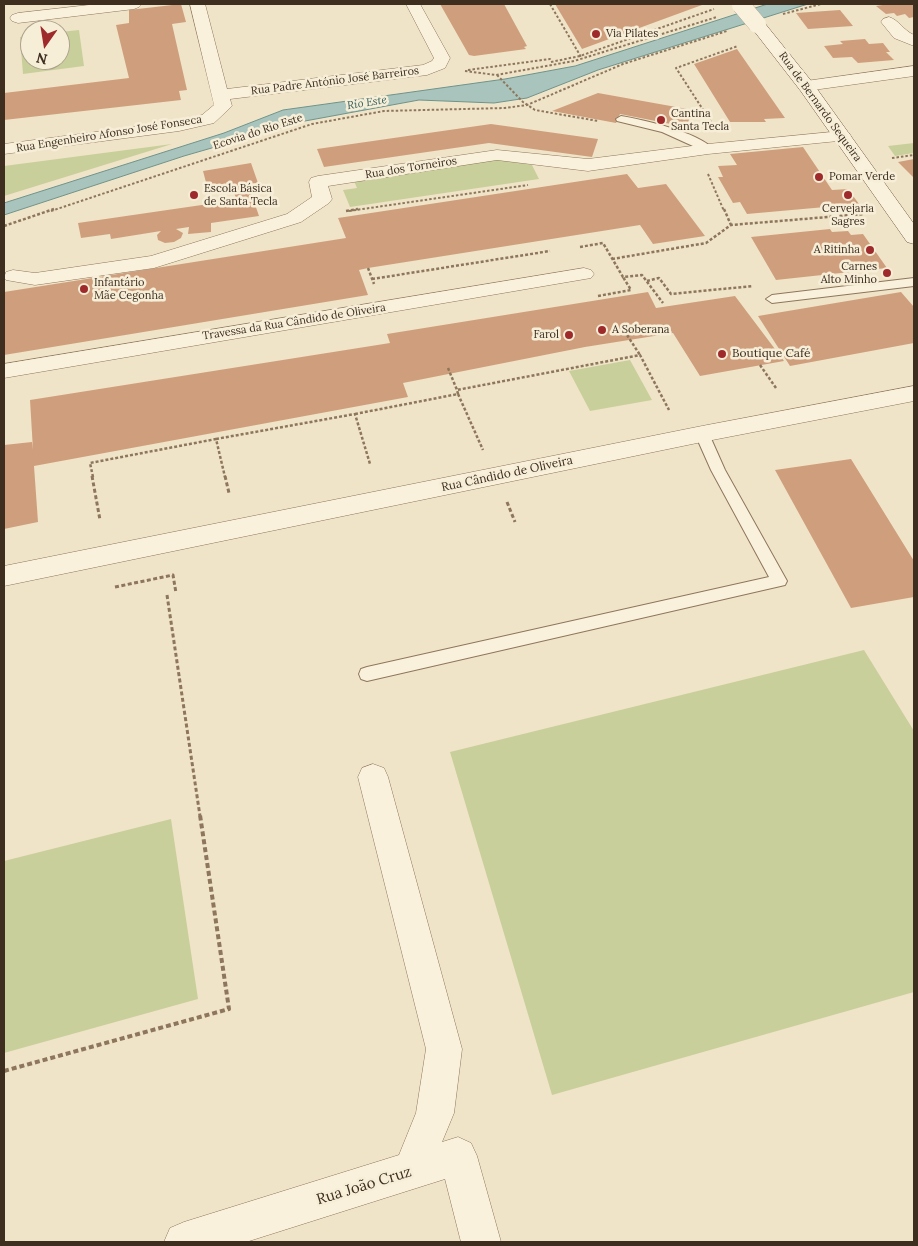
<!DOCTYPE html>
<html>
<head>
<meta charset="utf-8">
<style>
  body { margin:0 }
  #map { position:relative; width:918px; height:1246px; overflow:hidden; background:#f0e4c8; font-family:Lora,serif }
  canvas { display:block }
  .frame { position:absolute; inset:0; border:5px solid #3d2e20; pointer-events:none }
  .north { position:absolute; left:20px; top:20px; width:50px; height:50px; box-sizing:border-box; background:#f7eed8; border:1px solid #ada18e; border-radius:50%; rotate:193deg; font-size:14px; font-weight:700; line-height:20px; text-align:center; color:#3d2e20 }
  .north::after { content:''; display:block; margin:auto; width:18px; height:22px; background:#9e2a2b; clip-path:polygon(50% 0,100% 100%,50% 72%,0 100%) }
</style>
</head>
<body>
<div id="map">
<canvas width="918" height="1246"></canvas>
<div class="frame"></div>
<div class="north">N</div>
</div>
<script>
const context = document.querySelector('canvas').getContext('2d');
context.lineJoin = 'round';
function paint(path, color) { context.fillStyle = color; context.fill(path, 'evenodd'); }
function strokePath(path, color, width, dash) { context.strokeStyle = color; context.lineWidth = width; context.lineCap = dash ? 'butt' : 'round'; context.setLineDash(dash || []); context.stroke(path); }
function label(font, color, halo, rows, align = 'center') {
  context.font = font + ' Lora,serif'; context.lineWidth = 5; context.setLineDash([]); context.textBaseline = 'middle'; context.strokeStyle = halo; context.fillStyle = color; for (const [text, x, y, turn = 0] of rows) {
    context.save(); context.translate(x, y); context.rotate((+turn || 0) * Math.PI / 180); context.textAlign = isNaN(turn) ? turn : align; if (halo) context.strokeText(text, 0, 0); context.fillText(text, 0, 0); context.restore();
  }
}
paint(new Path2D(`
  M79,30L84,66L23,74L20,37L30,36V60H60V32Z
  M914,143V153L895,156L888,146Z
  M172,144L4,196V166Z
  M496,159L532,165L539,179L350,207L343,190L357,188L354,181Z
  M630,360L652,400L590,411L569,371Z
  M864,650L914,731V992L552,1095L450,752Z
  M171,819L198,999L4,1053V861Z`), '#c9cf9b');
const water = new Path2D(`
  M768,4H808L598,70L527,98L494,103L419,100L305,121L184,156L4,215V203L224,133L283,110L505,79L575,66Z`);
paint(water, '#a9c4bc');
strokePath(water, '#6f938a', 1);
paint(new Path2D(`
  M181,4L186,22L172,24L187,90L179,91L181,100L4,120V93L129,78L116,25L129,23V10Z
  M440,4H504L527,46L524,47L526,49L474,56L469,55Z
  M555,4H700L702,5L582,49Z
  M889,4H914V17L909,18L905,14L897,16L894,13L886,14L876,6Z
  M840,10L853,26L808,29L796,13Z
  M865,39L869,44L883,43L890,52H886L894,60L858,63L852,57L833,58L824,46L843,44L840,41Z
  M737,49L785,118L764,119L766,122H730L694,64Z
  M598,93L693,110L686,127L620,114L616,123L552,111Z
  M491,124L598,139L592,157L489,143L324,167L317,149Z
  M803,147L832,190L848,189L859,204L747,214L740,202L733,203L718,177H723L718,166L737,165L730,154Z
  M914,159V178L898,162Z
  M251,163L258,183L248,184L259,216L211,223V232L188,234L189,227L176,229L183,233L181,238L174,242L165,243L158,240L157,235L161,231L111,239L110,234L81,238L78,223L236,200L233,186L208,190L203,171Z
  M627,174L638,188L666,184L705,236L653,244L640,225L368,268L359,270L368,295L4,355V292L346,238L338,218Z
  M830,229L832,232L848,231L851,235L863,234L887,268L776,280L751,237Z
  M648,292L656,308L735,296L784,361L700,376L673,333L585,347L403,383L408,397L34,466L38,522L4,529V445L32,442L33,450L30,400L390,343L387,334Z
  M901,292L914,307V343L790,366L758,316Z
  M851,459L914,561V597L851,608L775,470Z`), '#cf9f7d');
const lane = new Path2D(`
  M621,116C644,120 698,132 713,149L708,152L704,151L662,132L617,121L616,119Z
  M914,278V286L772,303L766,299L772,295Z
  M702,429L707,431L709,434L725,470L787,581L785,585L367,681L361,679L359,674L361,669L367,667L769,577L711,470L695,434L697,431Z`);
const street = new Path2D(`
  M98,4H142L139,7L134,9L18,23L12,21L10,18L12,15L18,13Z
  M190,4H205L227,89L423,65L432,61L434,58L406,4H420L450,58L445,68L427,75L230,99L232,106L214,123L179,131L4,154V144L179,121L202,115L214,105Z
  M889,17C899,20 903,30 914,35V46L894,38L881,22L883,19Z
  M914,66V76L806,91L800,90L798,86L800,82L806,81Z
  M842,131L848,132L851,136L848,140L708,154L588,171L497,160L328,186L332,199L329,203L301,222L154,268L35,285L6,280L4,278L6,272L13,270L35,273L151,256L287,214L312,197L309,182L311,178L318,176L497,150L588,159L708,144Z
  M584,268L591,270L594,274L591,278L4,378V364Z
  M914,386V401L702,442L4,586V566L702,426Z
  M373,764L384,768L388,777L462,1049L454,1113L442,1142L458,1137L471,1143L477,1156L501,1242H461L445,1179L246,1242H164L170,1228L184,1222L399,1155L416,1113L426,1049L358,777L362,768Z`);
const secondary = new Path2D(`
  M757,19L763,21L812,82L914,224V244L907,242L800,90L751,27L749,24L751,21Z`);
strokePath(lane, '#8d765c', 2);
strokePath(street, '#8d765c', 1);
strokePath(secondary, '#6f573f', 1);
strokePath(new Path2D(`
  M550,4L581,57
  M783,14L821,4
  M551,62L580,56L714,9
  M468,70L550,59L552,62
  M465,71L496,75L574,61L717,17
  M497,75L523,102L535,110L598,121
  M711,122L676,68L738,46
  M892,158L914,155
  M708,174L724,211
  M51,211L312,124L384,111L505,108L527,105L623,64L727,31
  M349,211L528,185`), '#8d765c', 2, [2.5, 2]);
strokePath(new Path2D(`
  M724,209L731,225
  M346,211L358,209
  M4,226L54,209
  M580,247L603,243L623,277L642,275L663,303
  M612,259L706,243L731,225L864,214
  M368,268L374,284
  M372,279L550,251
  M647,281L659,278L671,294L753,286
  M598,296L631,290L623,277
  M627,335L640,355
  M760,365L776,388
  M448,368L457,390
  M458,394L457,390L640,355L669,410
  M355,414L458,394L483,450
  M216,439L355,414L370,464
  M93,477L90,463L216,439L225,477`), '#8d765c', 2.5, [3, 2]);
strokePath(new Path2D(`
  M92,476L100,520
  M225,476L229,493
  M507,502L515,522
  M115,587L173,575L176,593
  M167,595L200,816`), '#8d765c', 3, [4, 2.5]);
strokePath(new Path2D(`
  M4,1071L229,1009L200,815`), '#8d765c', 4, [5, 3]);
paint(lane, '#faf1dc');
paint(street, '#faf1dc');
paint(secondary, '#faf1dc');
const secondaryBridge = new Path2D(`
  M741,5L757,24`);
strokePath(secondaryBridge, '#6f573f', 18, []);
strokePath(secondaryBridge, '#faf1dc', 18);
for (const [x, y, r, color] of [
  [596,34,5,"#9e2a2b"],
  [661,120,5,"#9e2a2b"],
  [819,177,5,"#9e2a2b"],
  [194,195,5,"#9e2a2b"],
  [848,195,5,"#9e2a2b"],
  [870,250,5,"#9e2a2b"],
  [887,273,5,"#9e2a2b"],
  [84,289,5,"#9e2a2b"],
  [602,330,5,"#9e2a2b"],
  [569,335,5,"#9e2a2b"],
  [722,354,5,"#9e2a2b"]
]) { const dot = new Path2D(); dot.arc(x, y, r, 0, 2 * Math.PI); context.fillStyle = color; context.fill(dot); strokePath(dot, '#f7eed8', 2); }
label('11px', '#3d2e20', '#f7eed8', [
  ["Via Pilates",606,34],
  ["Cantina",671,114],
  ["Santa Tecla",671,127],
  ["Pomar Verde",829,177],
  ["Escola Básica",204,189],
  ["de Santa Tecla",204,202],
  ["Cervejaria",848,209,"center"],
  ["Sagres",848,222,"center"],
  ["A Ritinha",860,250,"right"],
  ["Carnes",877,267,"right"],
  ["Alto Minho",877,280,"right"],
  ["Infantário",94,283],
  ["Mãe Cegonha",94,296],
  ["A Soberana",612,330],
  ["Farol",559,335,"right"]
], 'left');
label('11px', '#3d2e20', '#f7eed8', [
  ["Rua Padre António José Barreiros",335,81,-7],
  ["Rua de Bernardo Sequeira",820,107,54],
  ["Ecovia do Rio Este",258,132,-18],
  ["Rua Engenheiro Afonso José Fonseca",109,134,-9],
  ["Rua dos Torneiros",411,168,-9],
  ["Travessa da Rua Cândido de Oliveira",294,322,-9]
]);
label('italic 11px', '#2f5d5a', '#f7eed8', [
  ["Rio Este",367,103,-9]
]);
label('12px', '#3d2e20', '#f7eed8', [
  ["Boutique Café",732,354]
], 'left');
label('12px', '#3d2e20', '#f7eed8', [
  ["Rua Cândido de Oliveira",507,474,-12]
]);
label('15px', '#3d2e20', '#f7eed8', [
  ["Rua João Cruz",364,1186,-17]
]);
</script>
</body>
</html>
